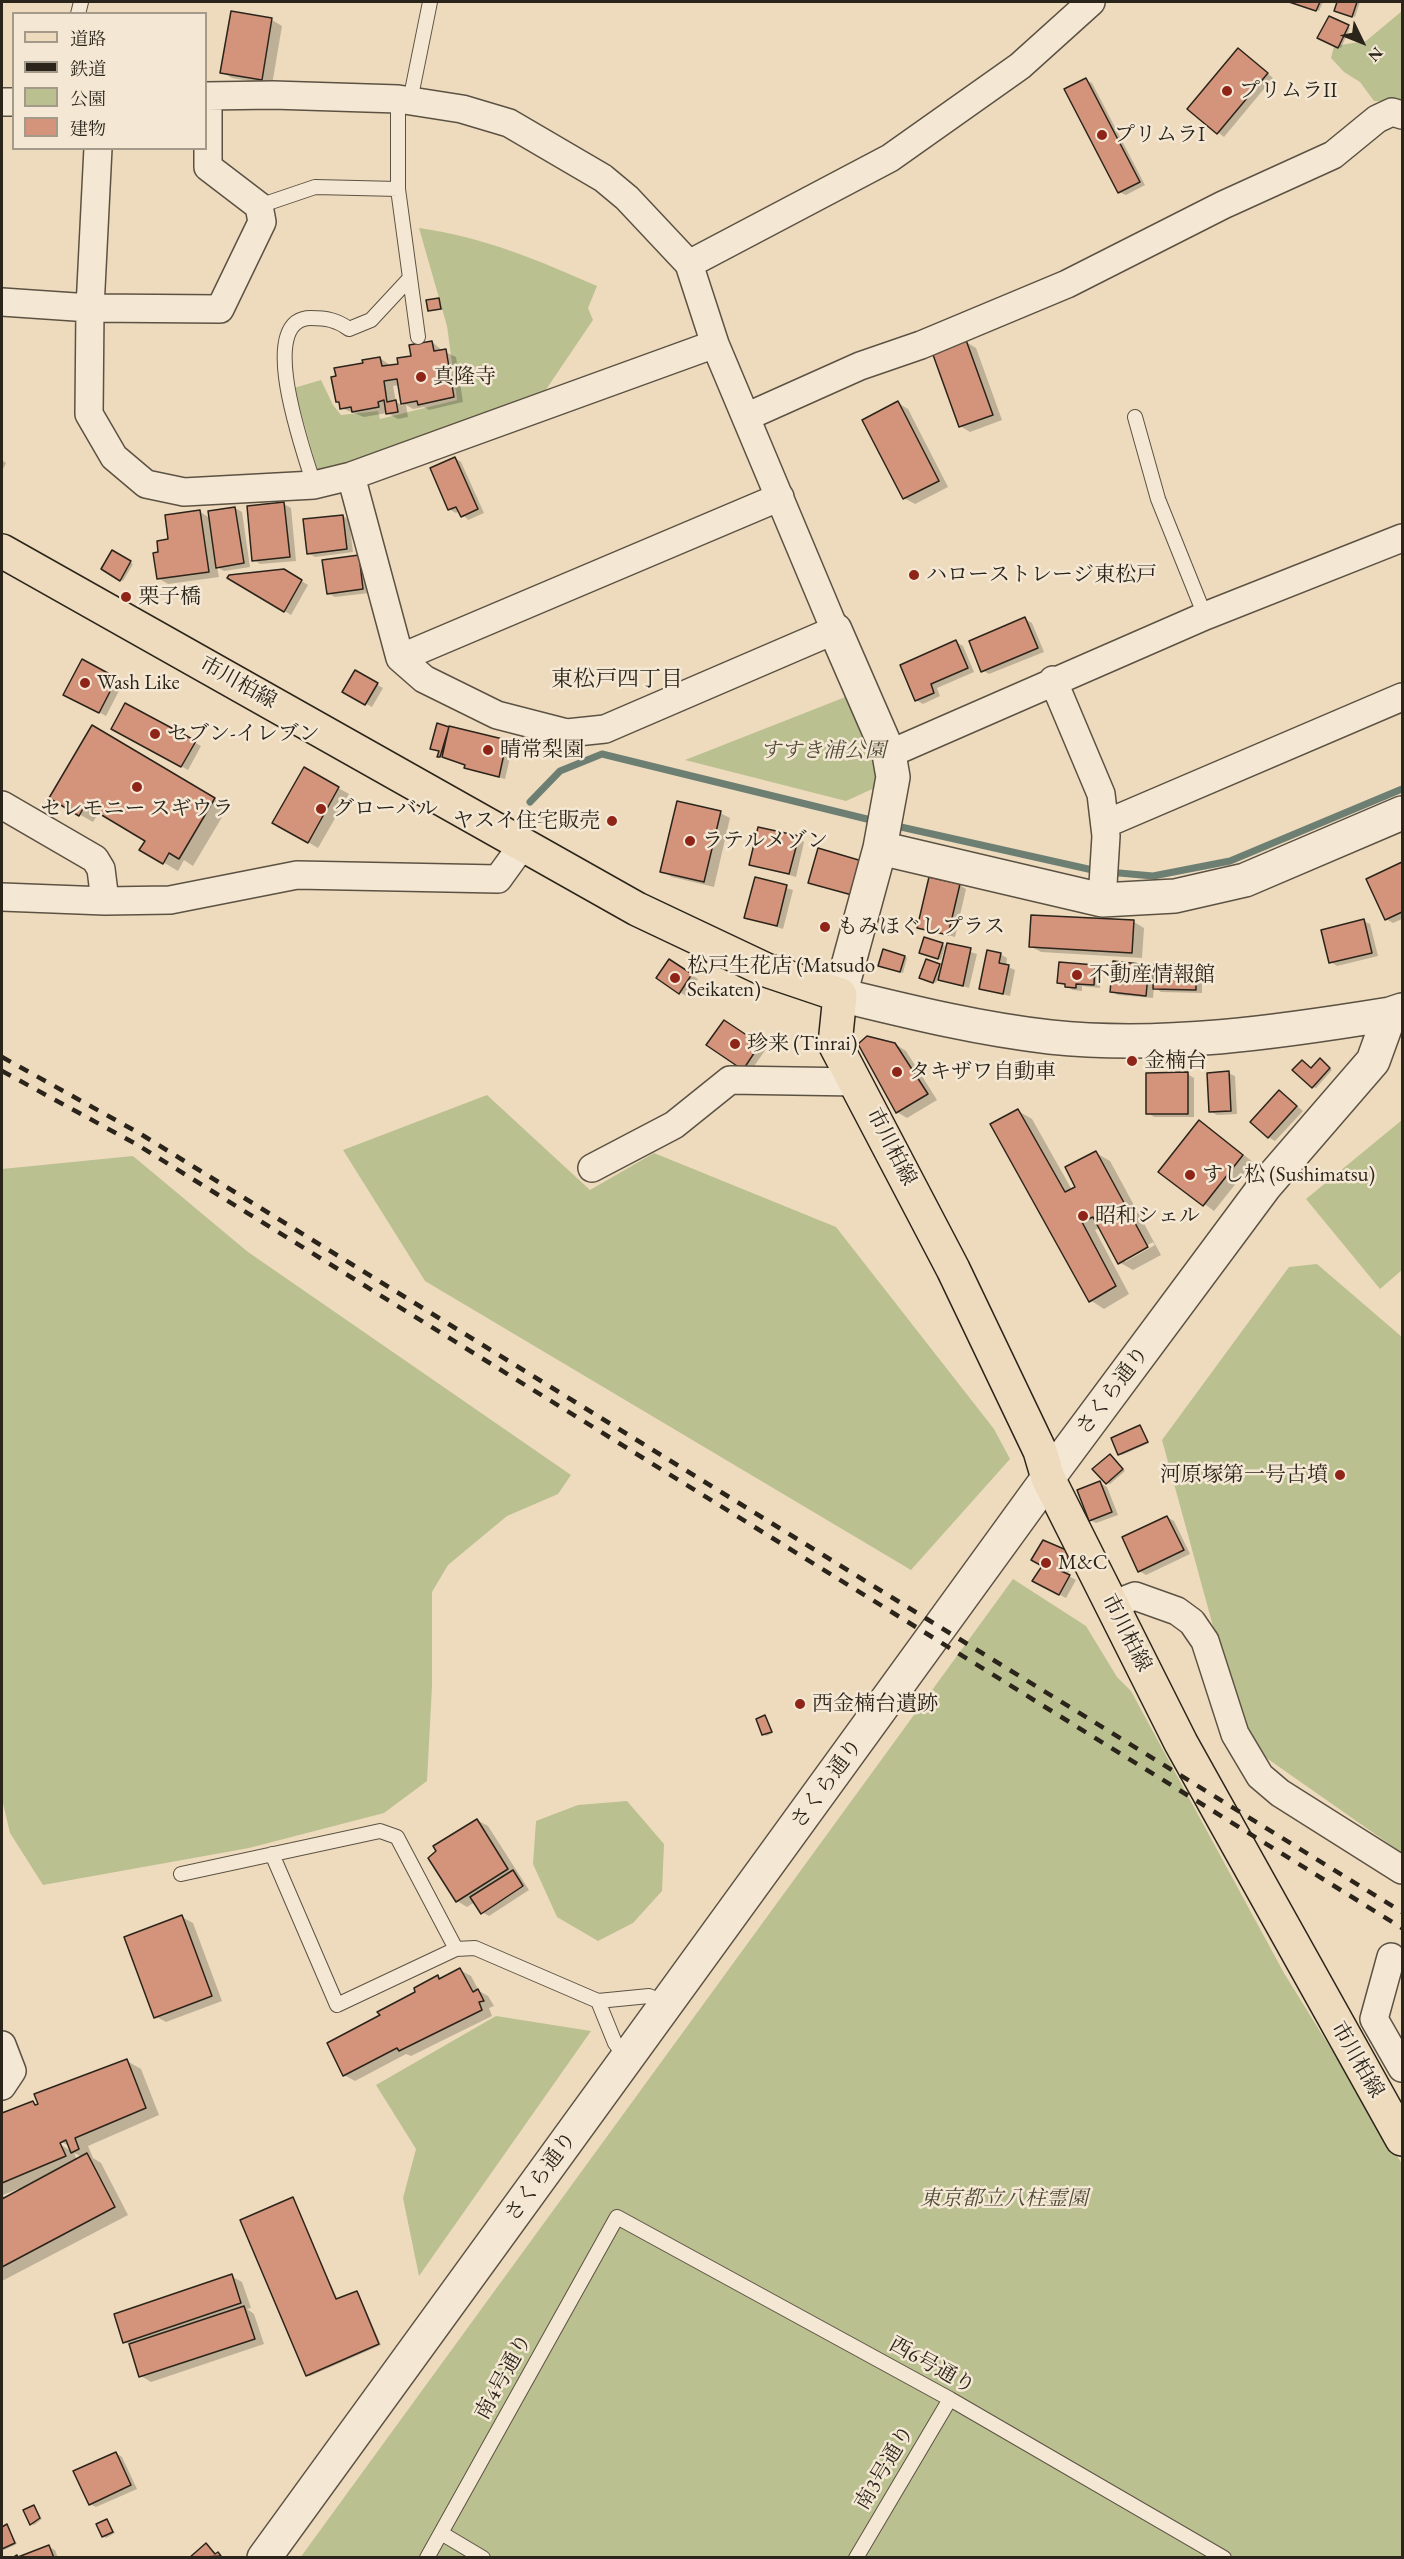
<!DOCTYPE html>
<html>
<head>
<meta charset="utf-8">
<style>
  body { margin:0 }
  #map { position:relative; width:1404px; height:2559px; overflow:hidden; background:#eedbbd; font-family:"EB Garamond","Noto Serif JP",serif }
  canvas { display:block }
  .frame { position:absolute; inset:0; border:3px solid #2b241a; pointer-events:none }
  .legend { position:absolute; left:12px; top:12px; width:195px; height:138px; box-sizing:border-box; background:#f4e8d4; border:2px solid #a49a8a; margin:0; padding:8px 10px; list-style:none; font-size:18px; color:#2b241a }
  .legend li { display:flex; align-items:center; gap:12px; height:30px }
  .legend b { width:30px; border:2px solid #a49a8a }
  .north { position:absolute; left:1332px; top:12px; width:60px; height:60px; -webkit-text-stroke:4px #f4e8d4; paint-order:stroke; rotate:133deg; font-size:16px; font-weight:700; line-height:24px; text-align:center; color:#2b241a }
  .north::after { content:''; display:block; margin:auto; width:21px; height:27px; background:#2b241a; clip-path:polygon(50% 0,100% 100%,50% 72%,0 100%) }
</style>
</head>
<body>
<div id="map">
<canvas width="1404" height="2559"></canvas>
<div class="frame"></div>
<ul class="legend">
<li><b style="height:8px;background:#eedbbd"></b>道路</li>
<li><b style="height:8px;background:#2b241a"></b>鉄道</li>
<li><b style="height:16px;background:#bac090"></b>公園</li>
<li><b style="height:16px;background:#d4947b"></b>建物</li>
</ul>
<div class="north">N</div>
</div>
<script>
const context = document.querySelector('canvas').getContext('2d');
context.lineJoin = 'round';
function paint(path, color) { context.fillStyle = color; context.fill(path, 'evenodd'); }
function strokePath(path, color, width, dash) { context.strokeStyle = color; context.lineWidth = width; context.lineCap = dash ? 'butt' : 'round'; context.setLineDash(dash || []); context.stroke(path); }
function label(font, color, halo, rows, align = 'center') {
  context.font = font + ' "EB Garamond","Noto Serif JP",serif'; context.lineWidth = 5; context.setLineDash([]); context.textBaseline = 'middle'; context.strokeStyle = halo; context.fillStyle = color; for (const [text, x, y, turn = 0] of rows) {
    context.save(); context.translate(x, y); context.rotate((+turn || 0) * Math.PI / 180); context.textAlign = isNaN(turn) ? turn : align; if (halo) context.strokeText(text, 0, 0); context.fillText(text, 0, 0); context.restore();
  }
}
paint(new Path2D(`
  M1402,11V103L1374,101L1360,82L1344,72L1331,58L1334,46L1366,41Z
  M419,228C487,238 535,259 597,286L588,308L593,320L543,394L318,472L294,388L321,380L333,405L341,415L378,411L380,419L457,400L447,326Z
  M848,696L881,785L846,801L685,760Z
  M487,1095L590,1190L654,1153L836,1227L994,1429L1010,1459L911,1570L425,1281L343,1150Z
  M1402,1120V1270L1380,1289L1306,1199Z
  M133,1156L248,1252L571,1475L558,1494L507,1516L448,1565L432,1592V1686L427,1781L384,1813L249,1848L43,1885L10,1833L2,1799V1169Z
  M1317,1264L1402,1337V1853L1245,1743L1162,1440L1289,1267Z
  M1013,1579L1086,1626L1117,1677L1131,1691L1284,1973L1402,2164V2557L300,2558Z
  M627,1801L664,1844L662,1891L633,1923L598,1941L557,1917L533,1864L536,1821L578,1805Z
  M496,2016L591,2031L419,2276L403,2198L416,2149L376,2085Z`), '#bac090');
paint(new Path2D(`
  M1291,2H1323L1319,11Z
  M1338,2H1360L1355,17L1335,10Z
  M1329,18L1350,28L1341,48L1319,37Z
  M272,20L282,26L272,85L232,78L222,72Z
  M1245,54L1273,78L1224,137L1189,109Z
  M1086,80L1092,83L1145,185L1126,195L1119,192Z
  M439,300L443,310H429Z
  M432,342L443,351L456,357L463,402L429,410L424,407L413,409L406,405L408,417L398,419L387,413L364,417L341,408L337,401L365,364L380,358L391,366L400,365ZM400,385L403,406L396,402L393,386Z
  M966,342L976,348L1002,420L970,432L960,426Z
  M898,403L908,409L948,487L915,504L904,498Z
  M455,458L461,462L484,513L468,520L460,511L456,513L449,509Z
  M2,460L6,463L2,471Z
  M284,504L291,508L296,561L260,564L254,560Z
  M235,508L242,512L250,567L224,571L217,567L219,577L168,584L158,578L160,554L200,512L210,518Z
  M343,516L349,520L353,552L315,557L308,553Z
  M113,552L133,564L123,581L103,569Z
  M359,557L369,593L335,597L328,593Z
  M284,570L308,585L291,615L229,577Z
  M1025,619L1032,623L1044,652L989,674L982,670Z
  M956,642L963,646L974,672L937,688L940,696L923,704L916,700Z
  M83,661L123,683L106,716L65,694Z
  M355,672L383,688L372,707L344,692Z
  M126,705L201,746L188,770L113,728Z
  M438,725L513,745L505,779L473,771L467,765L444,757L445,752L435,750Z
  M93,727L228,807L193,866L184,860L178,871L141,849L147,840L99,812L93,822L51,798Z
  M304,769L349,794L318,848L274,822Z
  M720,813L730,818L714,887L672,877L661,871Z
  M798,838L804,842L796,877L751,864Z
  M819,850L858,898L810,882Z
  M1402,864V919L1393,923L1386,919L1368,879Z
  M756,879L793,890L783,929L746,917Z
  M959,885L966,889L955,937L919,927Z
  M1363,921L1370,924L1378,956L1337,966L1331,962Z
  M1134,922L1144,928L1142,958L1041,952L1030,946Z
  M925,938L945,946L941,960L923,954Z
  M948,945L977,954L969,988L938,978L936,983L924,979L939,966L943,968Z
  M1000,954L1007,958L1006,966L1015,970L1010,996L981,989Z
  M905,957L907,958L903,973L882,967Z
  M676,965L698,979L686,996L680,992Z
  M1095,966L1101,970L1100,988L1082,986V991L1073,990L1059,982Z
  M1149,966L1155,970L1196,966L1202,970V993L1161,992L1154,987L1153,998L1118,995L1111,991Z
  M731,1025L766,1049L750,1072L743,1069Z
  M895,1044L906,1051L937,1100L907,1118L897,1112Z
  M1323,1062L1332,1070L1316,1088L1313,1087L1312,1069Z
  M1228,1073L1235,1076L1237,1114L1217,1115L1210,1111Z
  M1187,1074L1194,1078V1117H1154L1148,1113Z
  M1280,1092L1303,1111L1275,1141L1268,1137Z
  M1018,1111L1032,1119L1072,1190L1077,1188L1096,1153L1110,1161L1161,1255L1133,1270L1119,1262L1101,1227L1095,1230L1129,1294L1104,1309L1090,1300ZM1153,1242L1155,1245L1125,1262V1258Z
  M1209,1128L1253,1162L1214,1211L1161,1172Z
  M1140,1427L1149,1443L1122,1455L1119,1454Z
  M1112,1457L1125,1471L1110,1484L1107,1483Z
  M1100,1483L1107,1487L1118,1515L1096,1523L1090,1520Z
  M1167,1517L1174,1521L1190,1554L1146,1575L1139,1571Z
  M1043,1542L1076,1557L1067,1575L1076,1580L1066,1598L1034,1581L1044,1566Z
  M765,1717L773,1733L766,1736L764,1734Z
  M477,1820L488,1826L529,1890L489,1916L482,1912L475,1902L467,1907L457,1901Z
  M182,1917L193,1923L222,2001L166,2022L155,2016Z
  M460,1970L471,1976L479,1991L488,1996L494,2006L489,2008L492,2016L411,2056L406,2054L355,2081L344,2075L382,2016L438,1977L441,1979Z
  M127,2061L141,2069L159,2115L88,2146L93,2158L101,2163L128,2215L2,2281V2115L33,2102L40,2107ZM54,2138L71,2147V2151L53,2140ZM74,2153L82,2157L77,2160ZM18,2189L19,2191L5,2199L3,2195Z
  M292,2199L338,2300L356,2292L359,2294L381,2345L310,2376L307,2375Z
  M231,2276L242,2282L251,2308L247,2309L254,2314L264,2344L151,2382L141,2376L131,2345L125,2342Z
  M116,2453L122,2457L137,2489L96,2507L90,2504Z
  M34,2507L42,2519L34,2525L31,2524Z
  M107,2520L115,2533L106,2538L103,2536Z
  M7,2526L17,2544L4,2550L2,2549V2528Z
  M206,2545L217,2554L225,2558H191Z
  M49,2547L55,2550L58,2558H18Z`), '#0003');
strokePath(new Path2D(`
  M530,802L560,771L602,754L875,821
  M892,825L1097,871
  M1108,872L1153,876L1230,861L1402,789`), '#6d7f73', 7);
const building = new Path2D(`
  M1289,2H1320L1316,11Z
  M1337,2H1357L1352,17L1334,11Z
  M231,11L272,18L262,80L220,73Z
  M1329,16L1349,25L1338,48L1317,38Z
  M1238,48L1268,73L1217,134L1187,109Z
  M1086,78L1140,182L1118,193L1064,89Z
  M439,298L441,309L428,311L426,300Z
  M966,340L993,415L959,427L932,352Z
  M432,341L434,351L446,349L454,397L418,405L417,401L401,404L397,379L384,381L387,402L396,400L398,412L386,414L384,400L378,402L379,407L352,412L351,407L340,409L339,402H336L331,377L336,376L334,368L363,363L362,360L380,357L382,366L398,364L397,358L411,356L409,345Z
  M898,401L939,481L903,499L862,420Z
  M455,457L478,509L461,517L456,507L448,510L430,468Z
  M284,502L290,557L252,561L247,506Z
  M235,507L244,563L216,568L208,511Z
  M200,510L209,572L157,579L153,553L158,552L157,541L168,539L165,515Z
  M343,515L347,549L307,554L303,519Z
  M112,550L131,561L120,581L101,569Z
  M359,555L363,589L327,594L322,560Z
  M284,569L302,580L284,612L227,578L229,575Z
  M1025,617L1038,648L981,672L969,641Z
  M956,640L968,668L931,684L934,693L915,701L900,665Z
  M82,659L117,678L99,713L63,695Z
  M355,670L378,683L365,705L342,692Z
  M125,703L196,741L181,767L111,729Z
  M437,723L449,727L440,757H437L439,751L430,749Z
  M92,725L215,798L179,859L169,853L163,864L139,850L145,841L85,805L79,816L49,798Z
  M449,726L507,740L499,777L464,768L465,765L442,757Z
  M304,767L339,787L308,843L272,823Z
  M677,801L721,811L704,882L660,872Z
  M758,827L799,836L789,874L749,865Z
  M818,848L862,861L852,895L808,883Z
  M1402,862V912L1385,920L1366,879Z
  M755,877L787,885L777,926L744,918Z
  M929,877L960,884L948,935L917,928Z
  M1031,915L1134,920L1132,953L1029,947Z
  M1364,919L1372,953L1329,963L1321,930Z
  M924,937L943,943L938,959L919,953Z
  M947,943L971,948L963,986L938,980Z
  M883,949L905,956L900,972L878,966Z
  M987,950L1001,953L999,963L1009,965L1003,994L979,989Z
  M669,959L692,974L679,994L656,978Z
  M926,959L940,964L933,983L919,978Z
  M1113,961L1149,965L1146,996L1110,992Z
  M1059,962L1095,965L1094,985L1076,984V988L1065,987V984L1057,983Z
  M1154,964L1196,965V990L1153,989Z
  M724,1020L760,1044L743,1070L706,1045Z
  M867,1036L895,1043L928,1094L896,1113L858,1044Z
  M1320,1058L1330,1068L1312,1088L1292,1070L1302,1060L1311,1068Z
  M1229,1071L1231,1111L1209,1112L1207,1073Z
  M1188,1072V1114H1146V1073Z
  M1279,1090L1297,1106L1268,1138L1250,1122Z
  M1018,1109L1065,1192L1075,1187L1065,1167L1096,1151L1148,1247L1118,1264L1093,1217L1082,1222L1116,1286L1089,1302L990,1124Z
  M1199,1120L1243,1155L1203,1206L1158,1172Z
  M1140,1425L1148,1442L1118,1455L1111,1438Z
  M1110,1454L1123,1469L1106,1484L1092,1469Z
  M1100,1481L1112,1512L1089,1521L1077,1490Z
  M1167,1516L1184,1550L1138,1572L1122,1537Z
  M1043,1540L1071,1552L1061,1571L1070,1575L1059,1595L1032,1581L1042,1566L1031,1560Z
  M765,1715L772,1732L762,1735L756,1719Z
  M477,1819L508,1869L456,1902L428,1858L436,1851L433,1846Z
  M513,1870L523,1886L481,1914L470,1897Z
  M182,1915L212,1996L154,2018L124,1937Z
  M460,1968L473,1992L478,1989L484,2001L479,2002L482,2010L399,2051L397,2048L343,2076L327,2043L380,2015L377,2012L415,1992L414,1988L438,1975L439,1979Z
  M127,2059L146,2108L75,2138L79,2149L71,2153L66,2140L60,2143L66,2156L2,2183V2113L33,2101L35,2105L38,2104L34,2094Z
  M87,2153L115,2207L2,2267V2199Z
  M293,2197L336,2299L357,2291L379,2344L306,2376L240,2220Z
  M232,2274L241,2303L123,2343L114,2314Z
  M244,2306L255,2339L139,2377L129,2344Z
  M116,2452L131,2485L89,2505L73,2471Z
  M34,2505L40,2518L30,2525L23,2510Z
  M107,2519L113,2532L102,2537L96,2524Z
  M7,2524L15,2543L2,2549V2527Z
  M206,2543L215,2554L218,2552L221,2556L189,2558Z
  M49,2545L54,2558H12L17,2555L18,2557Z`);
paint(building, '#d4947b');
strokePath(building, '#2b241a', 1.5);
const service = new Path2D(`
  M78,14L81,2
  M410,101L430,2
  M398,189L418,337
  M259,206L315,187L398,189V99
  M1135,417L1158,499L1205,616
  M314,485C306,457 254,318 311,318C326,318 337,320 349,329L371,320L410,278
  M272,1854L337,2005L456,1949L475,1948L598,2001
  M181,1874L380,1831L397,1837L456,1949
  M627,2059L615,2043L598,2001L649,1996L667,2004
  M441,2533L483,2558
  M427,2558L617,2217L950,2399L1224,2558
  M856,2558L950,2399`);
const minor = new Path2D(`
  M206,96L273,95L398,99L462,109L509,123L603,178L627,198L689,264
  M2,102H14
  M98,148L90,308L89,414L114,457L146,484L184,492L314,485L351,476L715,344
  M2,302L90,308L220,309L262,222L259,206L208,167V96
  M746,417L860,366L921,345L1067,284L1223,205L1333,155L1377,119L1392,112L1402,115
  M351,476L400,658L424,679L497,715L567,733L605,729L835,630L715,344L689,264L890,158L1020,66L1091,2
  M400,658L780,497
  M1053,680L1101,794L1106,836L1102,900
  M889,754L1205,616L1402,538
  M2,805L95,859L101,869L105,901
  M1105,824L1402,697
  M2,897L105,901L170,900L297,875L498,879L524,843
  M592,1168L674,1125L730,1080L857,1082
  M1112,1605L1135,1596L1177,1611L1192,1622L1205,1641L1235,1734L1260,1776L1280,1793L1402,1870
  M1391,1957L1374,2019L1402,2068
  M2,2045L12,2071L2,2086`);
const tertiary = new Path2D(`
  M835,630L889,754L893,777L880,848L840,995C910,1012 979,1029 1050,1037C1163,1049 1279,1032 1390,1014L1402,1010
  M880,848L1102,900L1175,896L1245,880L1402,813
  M264,2558L1048,1478L1265,1186L1373,1061L1390,1014`);
const primary = new Path2D(`
  M2,551L637,909L766,970L840,995L835,1044L953,1269L1040,1451L1048,1478L1181,1743L1402,2139`);
strokePath(service, '#5c5243', 16);
strokePath(minor, '#5c5243', 30);
strokePath(tertiary, '#5c5243', 36);
strokePath(primary, '#2b241a', 36);
strokePath(service, '#f4e8d4', 14);
strokePath(minor, '#f4e8d4', 27);
strokePath(tertiary, '#f4e8d4', 33);
strokePath(primary, '#eedbbd', 33);
strokePath(new Path2D(`
  M2,1057L139,1133L1402,1912
  M2,1071L136,1144L1402,1928`), '#2b241a', 4.5, [10, 10]);
for (const [x, y, r, color] of [
  [1227,91,6,"#8f2418"],
  [1102,135,6,"#8f2418"],
  [421,377,6,"#8f2418"],
  [914,575,6,"#8f2418"],
  [126,597,6,"#8f2418"],
  [85,683,6,"#8f2418"],
  [155,734,6,"#8f2418"],
  [488,750,6,"#8f2418"],
  [137,787,6,"#8f2418"],
  [321,809,6,"#8f2418"],
  [612,821,6,"#8f2418"],
  [690,841,6,"#8f2418"],
  [825,927,6,"#8f2418"],
  [1077,975,6,"#8f2418"],
  [675,978,6,"#8f2418"],
  [735,1044,6,"#8f2418"],
  [1132,1061,6,"#8f2418"],
  [897,1072,6,"#8f2418"],
  [1190,1175,6,"#8f2418"],
  [1083,1216,6,"#8f2418"],
  [1340,1475,6,"#8f2418"],
  [1046,1563,6,"#8f2418"],
  [800,1704,6,"#8f2418"]
]) { const dot = new Path2D(); dot.arc(x, y, r, 0, 2 * Math.PI); context.fillStyle = color; context.fill(dot); strokePath(dot, '#f4e8d4', 2); }
label('21px', '#2b241a', '#f4e8d4', [
  ["プリムラII",1239,91],
  ["プリムラI",1114,135],
  ["真隆寺",433,377],
  ["ハローストレージ東松戸",926,575],
  ["栗子橋",138,597],
  ["Wash Like",97,683],
  ["セブン-イレブン",167,734],
  ["晴常梨園",500,750],
  ["セレモニー スギウラ",137,809,"center"],
  ["グローバル",333,809],
  ["ヤスイ住宅販売",600,821,"right"],
  ["ラテルメゾン",702,841],
  ["もみほぐしプラス",837,927],
  ["松戸生花店 (Matsudo",687,966],
  ["Seikaten)",687,990],
  ["不動産情報館",1089,975],
  ["珍来 (Tinrai)",747,1044],
  ["金楠台",1144,1061],
  ["タキザワ自動車",909,1072],
  ["すし松 (Sushimatsu)",1202,1175],
  ["昭和シェル",1095,1216],
  ["河原塚第一号古墳",1328,1475,"right"],
  ["M&C",1058,1563],
  ["西金楠台遺跡",812,1704]
], 'left');
label('21px', '#2b241a', '#f4e8d4', [
  ["市川柏線",238,683,29],
  ["市川柏線",891,1147,63],
  ["さくら通り",1113,1391,-53],
  ["市川柏線",1126,1633,63],
  ["さくら通り",827,1784,-54],
  ["市川柏線",1357,2060,60],
  ["さくら通り",541,2177,-54],
  ["西6号通り",932,2366,29],
  ["南4号通り",504,2377,-61],
  ["南3号通り",885,2468,-59]
]);
label('italic 21px', '#4f4b38', '#f4e8d4', [
  ["すすき浦公園",823,751],
  ["東京都立八柱霊園",1004,2199]
]);
label('22px', '#2b241a', '#f4e8d4', [
  ["東松戸四丁目",617,680]
]);
</script>
</body>
</html>
